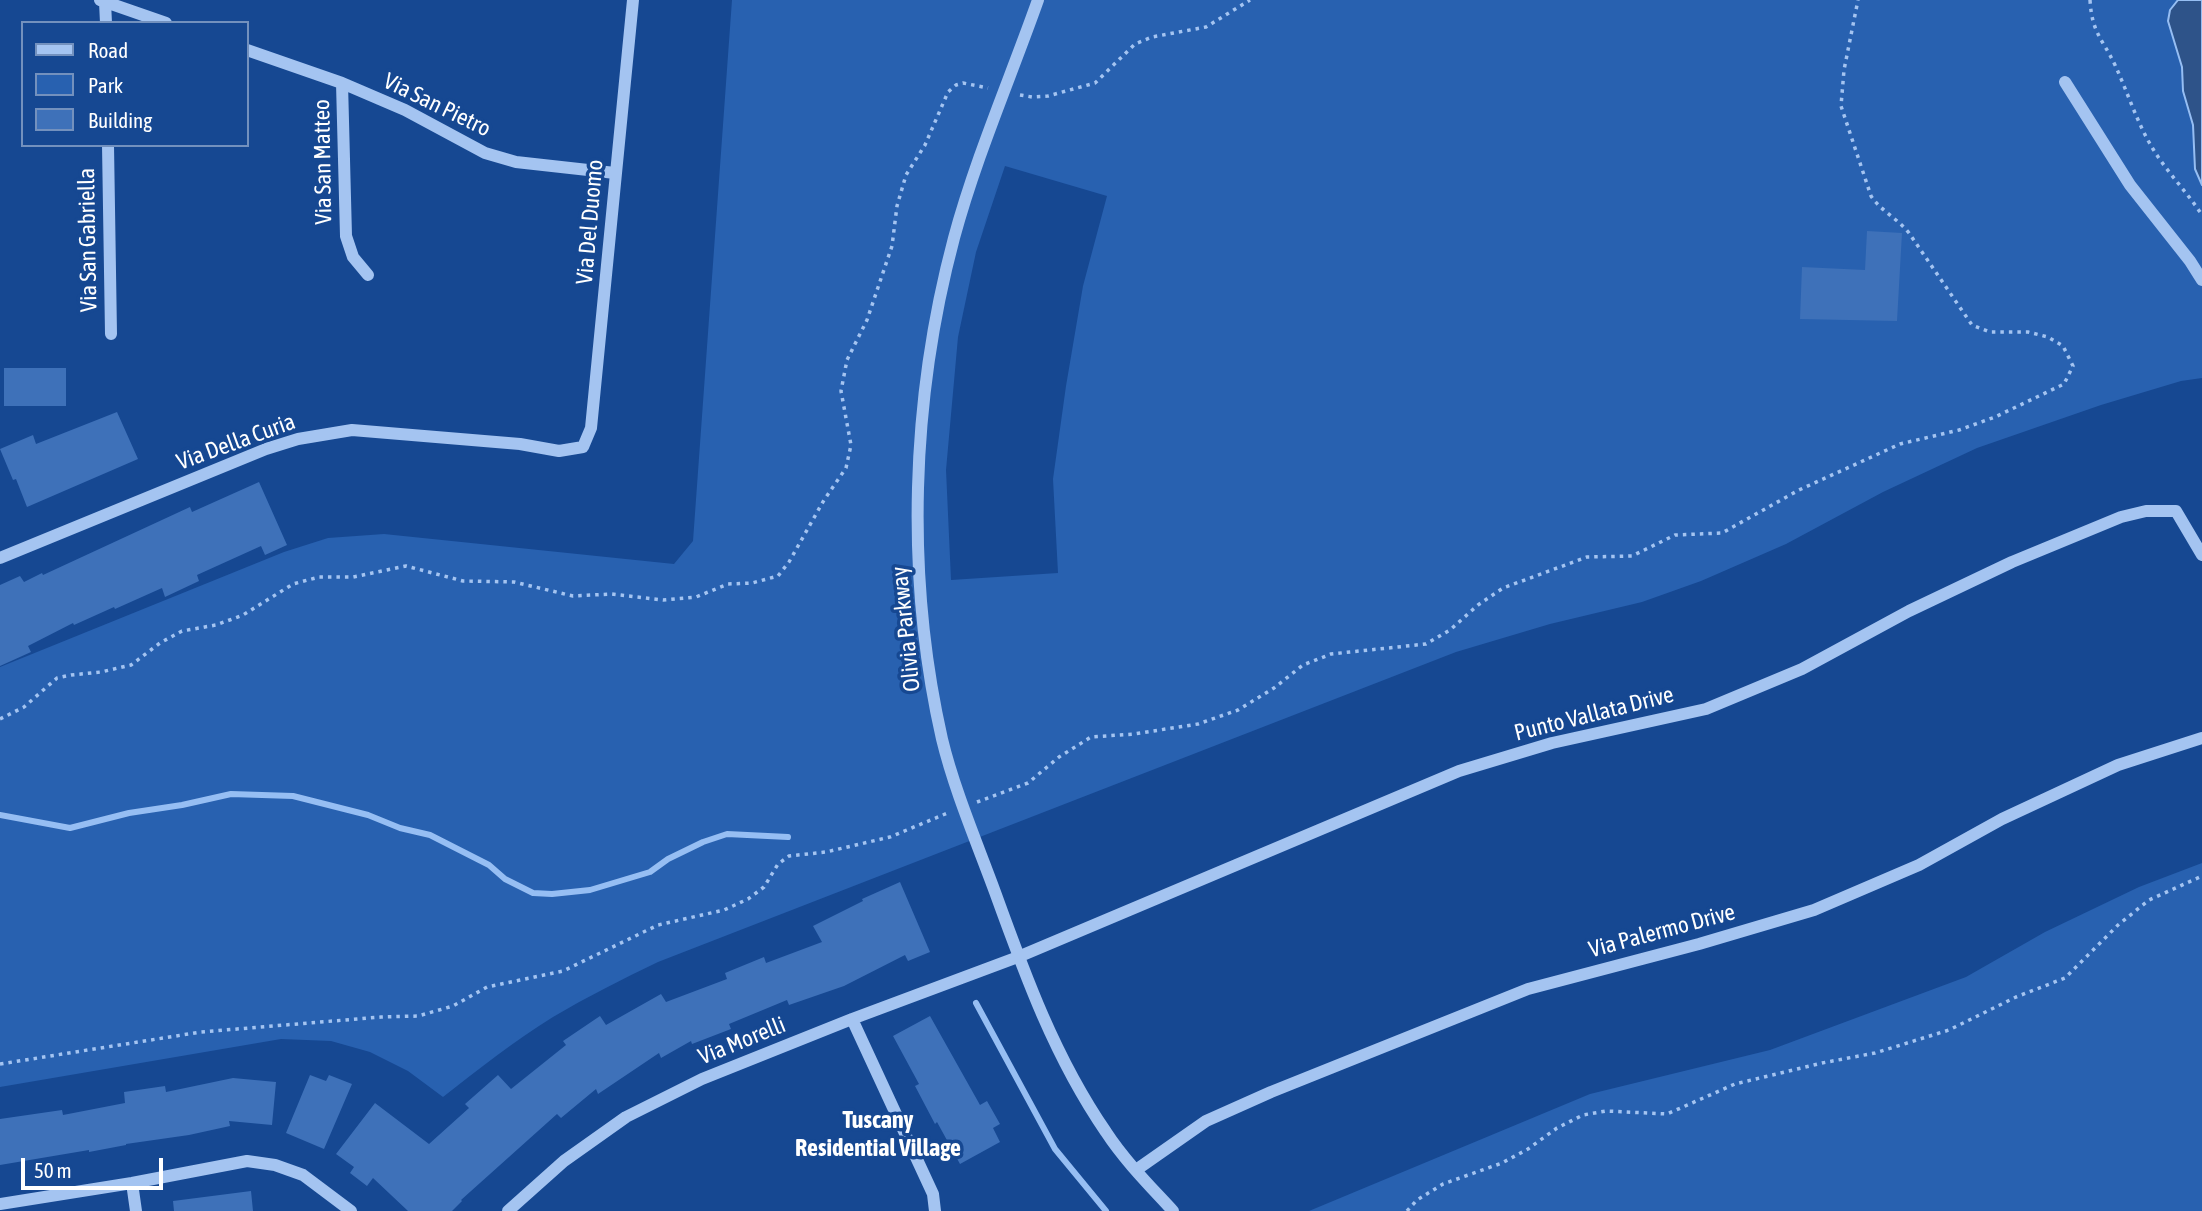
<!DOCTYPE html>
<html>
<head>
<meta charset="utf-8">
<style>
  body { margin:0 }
  #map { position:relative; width:2202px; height:1211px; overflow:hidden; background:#164892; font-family:"Asap Condensed",sans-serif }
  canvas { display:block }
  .legend { position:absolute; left:21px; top:21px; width:228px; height:126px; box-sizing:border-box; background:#164892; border:2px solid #7391be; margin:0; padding:9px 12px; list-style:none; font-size:21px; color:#fff }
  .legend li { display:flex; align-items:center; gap:14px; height:35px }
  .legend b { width:35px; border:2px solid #7391be }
  .scale { position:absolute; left:21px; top:1158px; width:142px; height:32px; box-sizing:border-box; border:4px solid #fff; border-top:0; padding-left:9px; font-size:21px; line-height:24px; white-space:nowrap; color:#fff; -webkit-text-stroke:5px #164892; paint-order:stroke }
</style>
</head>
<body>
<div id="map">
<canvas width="2202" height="1211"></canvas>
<ul class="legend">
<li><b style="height:9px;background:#a4c4f1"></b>Road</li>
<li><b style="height:19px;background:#2861b0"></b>Park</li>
<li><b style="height:19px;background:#3e71b9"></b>Building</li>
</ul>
<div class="scale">50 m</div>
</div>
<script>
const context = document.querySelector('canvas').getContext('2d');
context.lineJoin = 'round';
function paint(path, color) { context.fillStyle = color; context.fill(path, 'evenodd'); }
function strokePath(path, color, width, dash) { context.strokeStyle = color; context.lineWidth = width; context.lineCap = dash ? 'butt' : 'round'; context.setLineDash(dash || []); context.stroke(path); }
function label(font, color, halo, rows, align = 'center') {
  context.font = font + ' "Asap Condensed",sans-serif'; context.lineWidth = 7; context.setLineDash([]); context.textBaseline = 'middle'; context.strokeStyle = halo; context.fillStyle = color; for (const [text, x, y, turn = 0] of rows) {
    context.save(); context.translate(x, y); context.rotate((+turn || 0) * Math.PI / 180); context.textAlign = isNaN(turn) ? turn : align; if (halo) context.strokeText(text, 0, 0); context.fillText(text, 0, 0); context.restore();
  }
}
paint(new Path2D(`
  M732,0H2202V378L2181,381L2101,405L1977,448L1883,492L1786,544L1701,581L1642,602L1550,624L1456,652L658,962C622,979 587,997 553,1017C514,1041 479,1069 443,1097L408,1071L370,1052L331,1041L281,1039L0,1087V667L284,552L328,538L384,534L674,564L693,541ZM1005,166L1107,196L1083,286L1066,386L1053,479L1058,573L951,580L946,470L958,337L976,252Z
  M2202,863V1211H1309L1590,1094L1770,1050L1966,977L2045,932L2139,887Z`), '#2861b0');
const water = new Path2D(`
  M2178,0H2202V185L2195,169L2193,125L2183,91L2182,67L2168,21L2170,10Z`);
paint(water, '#2e5389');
strokePath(water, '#96bef3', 2);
strokePath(new Path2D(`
  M0,815L70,828L129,813L182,805L231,794L293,796L368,815L400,828L430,835L489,865L505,879L533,893L552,894L590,890L650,872L668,859L703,842L727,834L788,837
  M976,1003L1055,1149L1106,1211`), '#96bef3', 6);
paint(new Path2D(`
  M1867,231L1902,233L1897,321L1800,319L1802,267L1865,270Z
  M4,368H66V406H4Z
  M117,412L138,459L27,507L16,479L13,480L0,449L33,435L36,444Z
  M259,482L287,545L265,555L261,546L197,575L199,581L165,597L162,588L115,609L114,607L74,625L73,623L28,646L31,652L0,666V585L20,576L24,582L42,573L43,575L190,507L192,512Z
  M900,882L930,952L908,961L905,955L844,986L789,1005L787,1000L729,1024L731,1029L692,1044L691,1041L661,1058L659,1053L598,1094L596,1089L561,1118L557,1114L461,1200L462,1201L452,1211H408L373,1178L367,1186L350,1173L354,1167L336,1154L375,1103L429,1144L469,1108L465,1104L498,1075L511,1089L566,1045L563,1041L600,1016L606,1025L661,994L666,1002L727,979L725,973L764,957L766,963L822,942L813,926L863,901L862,899Z
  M930,1016L980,1105L987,1101L1000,1124L993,1128L1000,1142L960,1164L937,1122L935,1124L915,1086L919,1084L893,1036Z
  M310,1075L326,1081L329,1075L352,1084L324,1149L286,1133Z
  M233,1078L276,1082L272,1125L229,1121L230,1126L189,1135L126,1144V1145L89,1152V1150L0,1165V1119L62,1110L63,1115L125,1103L124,1092L165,1086L166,1092Z
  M251,1191L253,1211H174L173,1201Z`), '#3e71b9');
strokePath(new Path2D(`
  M2090,0C2092,33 2102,38 2115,65C2128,93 2137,123 2153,149C2167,172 2187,192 2202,215
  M1020,95L1032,97L1048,96L1095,83L1135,44L1152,37L1206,27L1250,0
  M0,719L24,707L57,678L71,675L101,672L131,665L160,643L182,631L216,625L243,615L293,584L319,577H353L406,566L463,581L514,582L573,596L612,594L663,600L696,597L728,584L752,583L778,576L789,562L824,500L846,468L851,445L841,391L847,360L867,320L892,246L897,206L906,175L925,145L948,92L956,85L963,83L988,88
  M977,802L1028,783L1059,757L1091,737L1134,734L1198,724L1238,710L1274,688L1303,665L1331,654L1426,644L1450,630L1478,605L1503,588L1587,557L1632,556L1675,535L1722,533L1799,490L1900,444L1959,430L1995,417L2064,384L2073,366L2063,346L2048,337L2028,332H1990L1972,325L1909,233C1897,218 1881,211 1871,196L1841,106L1844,70L1858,0
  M0,1064L201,1032L381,1017L418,1016L453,1006L487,987L563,971L658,925L724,910L748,899L764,887L778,864L789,856L826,852L890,837L950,812
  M1407,1211L1417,1200L1443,1184L1502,1163L1528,1149L1557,1128L1583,1115L1606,1111L1667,1114L1735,1084L1822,1063L1875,1053L1949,1030L2016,997L2065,978L2118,925L2149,900L2202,876`), '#a4c4f1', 3.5, [3.5, 5]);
strokePath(new Path2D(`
  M100,0L166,23
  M1038,0C1010,79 976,157 954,238C911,399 905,576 942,739C954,789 977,843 995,892C1025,975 1055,1058 1106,1132C1125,1161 1150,1186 1173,1211
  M105,2L106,23
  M247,50L342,83L405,110L485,153L516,162L615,173
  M2065,82L2130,185L2190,261L2202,280
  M342,83L346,236L353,257L368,275
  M108,145L111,334
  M0,558L266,449L298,439L352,430L520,444L559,451L583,447L591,428L633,0
  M852,1019L933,1194L935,1211
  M1136,1170L1206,1121L1271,1092L1528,989L1699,944L1814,910L1919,865L2002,819L2118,765L2202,738
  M132,1183L136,1211
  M0,1204L132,1183L247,1161L275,1165L303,1175L351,1211
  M508,1211L564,1161L626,1117L702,1079L852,1019L1018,957L1459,771L1552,743L1706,709L1802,669L1909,611L2012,562L2121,517L2146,511H2176L2202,555`), '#a4c4f1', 12);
label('23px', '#fff', '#164892', [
  ["Via San Pietro",437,105,26],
  ["Via San Matteo",323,162,-91],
  ["Via Del Duomo",590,222,-85],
  ["Via San Gabriella",88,240,-91],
  ["Via Della Curia",236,442,-20],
  ["Olivia Parkway",906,629,-96],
  ["Punto Vallata Drive",1594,714,-14],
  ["Via Palermo Drive",1662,931,-15],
  ["Via Morelli",742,1041,-22]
]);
label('bold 24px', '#fff', '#164892', [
  ["Tuscany",878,1120],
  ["Residential Village",878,1148]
]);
</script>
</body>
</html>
